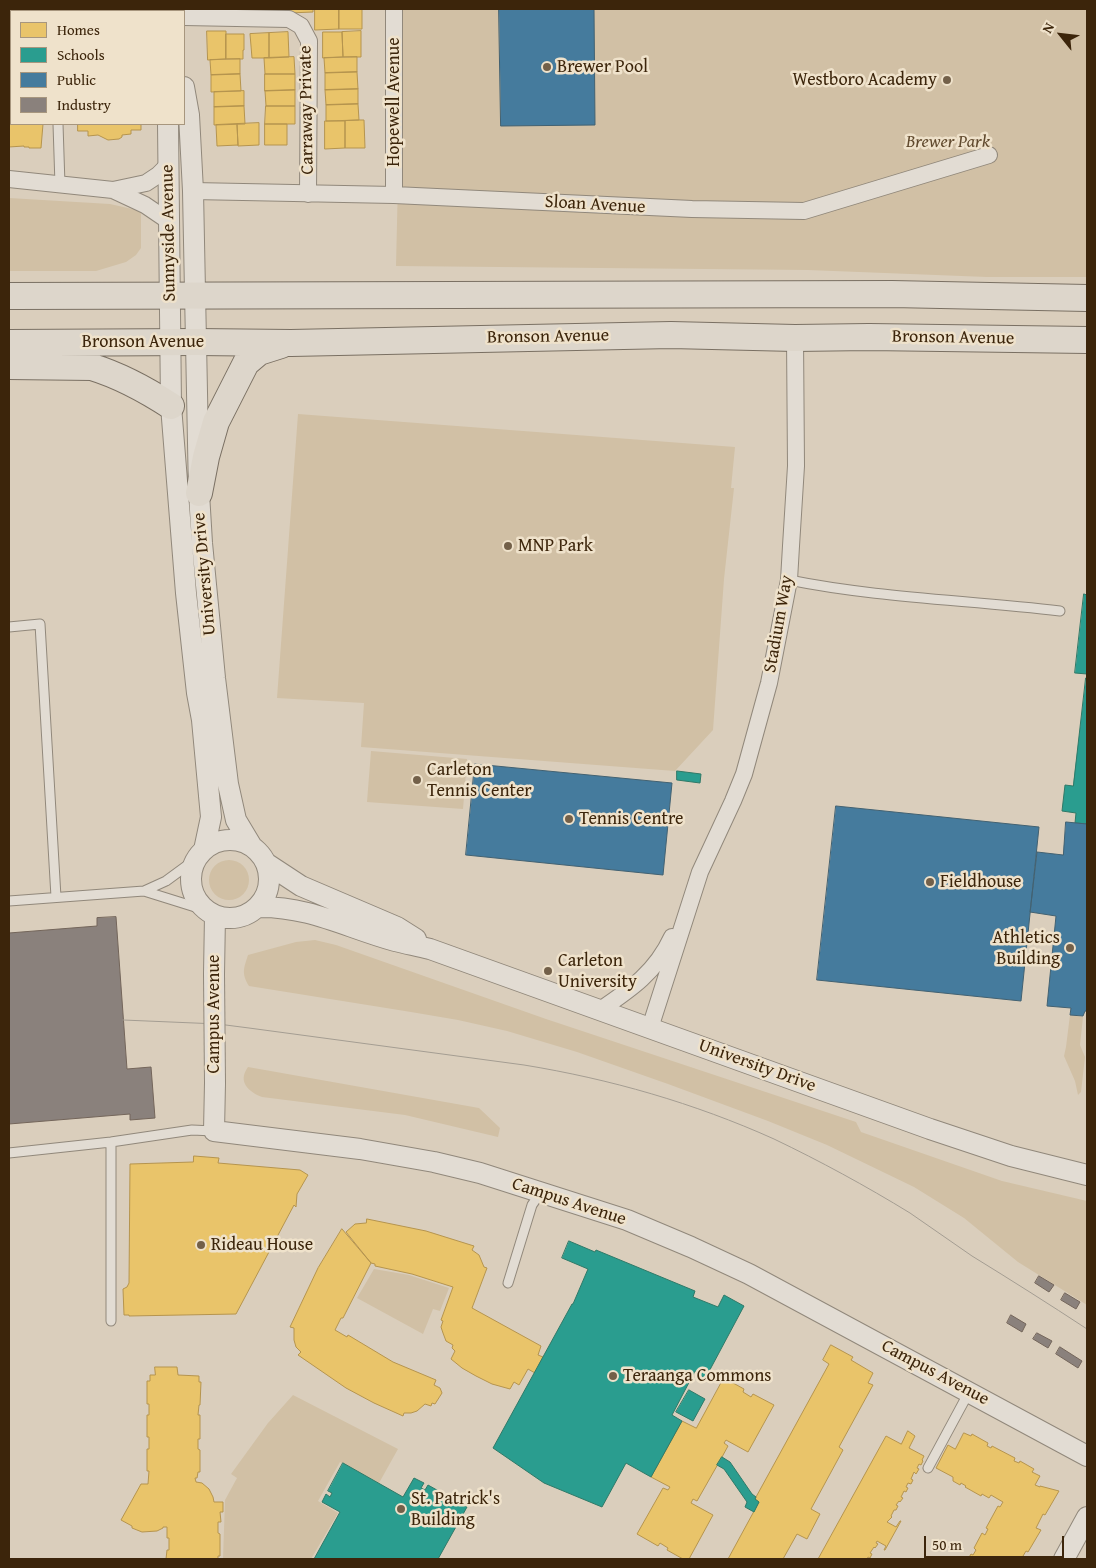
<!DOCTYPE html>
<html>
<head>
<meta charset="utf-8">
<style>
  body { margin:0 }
  #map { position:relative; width:1096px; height:1568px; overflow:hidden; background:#dacebc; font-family:"Gentium Book Plus",serif }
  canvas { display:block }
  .frame { position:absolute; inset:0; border:10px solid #3c250b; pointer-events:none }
  .legend { position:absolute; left:10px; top:10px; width:175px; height:115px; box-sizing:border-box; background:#efe2cb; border:1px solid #a7967e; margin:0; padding:6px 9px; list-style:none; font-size:15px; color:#3c250b }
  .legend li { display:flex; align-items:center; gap:10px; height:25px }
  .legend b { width:25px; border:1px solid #a7967e }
  .north { position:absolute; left:1036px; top:10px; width:50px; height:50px; -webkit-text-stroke:4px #efe2cb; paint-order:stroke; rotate:299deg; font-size:14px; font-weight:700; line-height:20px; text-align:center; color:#3c250b }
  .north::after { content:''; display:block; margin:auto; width:18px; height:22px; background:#3c250b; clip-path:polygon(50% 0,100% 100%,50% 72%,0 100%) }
  .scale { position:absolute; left:924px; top:1536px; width:140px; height:22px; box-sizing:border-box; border:2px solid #3c250b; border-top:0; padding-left:6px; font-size:15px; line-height:18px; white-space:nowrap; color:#3c250b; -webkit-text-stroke:4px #efe2cb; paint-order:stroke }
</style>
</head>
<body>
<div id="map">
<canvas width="1096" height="1568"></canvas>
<div class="frame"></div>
<ul class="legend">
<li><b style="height:14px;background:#e9c46a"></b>Homes</li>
<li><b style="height:14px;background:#2a9d8f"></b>Schools</li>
<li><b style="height:14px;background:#457b9d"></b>Public</li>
<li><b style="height:14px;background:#8a817c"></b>Industry</li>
</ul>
<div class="north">N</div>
<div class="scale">50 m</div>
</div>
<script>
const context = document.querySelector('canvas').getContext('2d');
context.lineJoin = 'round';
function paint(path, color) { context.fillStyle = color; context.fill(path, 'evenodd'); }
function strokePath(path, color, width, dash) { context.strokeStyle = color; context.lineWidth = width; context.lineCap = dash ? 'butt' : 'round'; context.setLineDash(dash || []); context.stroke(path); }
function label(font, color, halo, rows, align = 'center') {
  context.font = font + ' "Gentium Book Plus",serif'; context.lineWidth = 5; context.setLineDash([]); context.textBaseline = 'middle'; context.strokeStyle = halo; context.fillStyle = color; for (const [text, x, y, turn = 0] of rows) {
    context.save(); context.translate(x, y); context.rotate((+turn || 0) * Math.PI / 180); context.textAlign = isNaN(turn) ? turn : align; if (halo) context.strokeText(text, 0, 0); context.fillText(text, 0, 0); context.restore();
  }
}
paint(new Path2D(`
  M402,9H1087V277H987L808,270L396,266Z
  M9,198L110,204L141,211V248L136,255L126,262L96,271H9Z
  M298,414L735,447L731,488H734L724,579L713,730L675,771L361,747L364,703L277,698Z
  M371,751L467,759L463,809L367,802Z
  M209 880a20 20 0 1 1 40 0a20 20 0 1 1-40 0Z
  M315,940L336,945L546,1019L856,1122L861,1132L1002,1181L1087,1201V1305L1018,1262L964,1218L914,1187L827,1145L768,1121L668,1084L577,1052L507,1031L458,1020L411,1012L249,986C241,973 244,968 248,955L296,942Z
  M1070,1015L1083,1017L1080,1045L1085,1057L1081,1092L1078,1095L1075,1081L1064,1056L1066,1047Z
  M248,1067L479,1108L500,1128L498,1137L405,1115L262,1097C249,1092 237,1082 248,1067Z
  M374,1269L409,1275L449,1288L440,1311L433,1309L423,1334L357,1298Z
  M293,1395L398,1449L379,1483L340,1462L318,1501L338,1513L311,1559H223L225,1500L237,1478L231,1474L268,1423Z`), '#d1c0a5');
const homes = new Path2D(`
  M75,9H140H138V11H76Z
  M289,9H313V12L289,13Z
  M315,9H339V29L315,30Z
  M339,9H362V29H339Z
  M207,31H226V59L208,60Z
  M361,31V57H343L342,32Z
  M288,32L289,57L269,58V33Z
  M323,32H342L343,57L323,58Z
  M269,33V58H252L250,34Z
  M226,34H244V50H243V59H226Z
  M294,57L295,74H265L264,58Z
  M357,57V72L325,73L324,58Z
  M240,59V74L211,75L210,60Z
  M9,64H11V124H43L41,148H29V147H24V146L9,147Z
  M357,72L358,89L325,90V73Z
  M240,74L241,91L211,92V75Z
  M265,74H295V90L265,91Z
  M358,89V104L326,105L325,90Z
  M295,90V106H266L265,91Z
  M244,91V106L214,107V92Z
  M358,104L359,120L326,121V105Z
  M244,106L245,124L214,125V107Z
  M266,106H295V124H265Z
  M359,120H364L365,148H345V121Z
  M325,121H345V148L325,149Z
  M259,123V145L238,146L237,124Z
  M78,124H141V130H131V134L122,135V137L119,139L108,140L98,135L88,136V131H78Z
  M237,124L238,145L217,146L216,125Z
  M265,124H287V145H265Z
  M194,1156L219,1158L218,1163L300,1170L308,1175L297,1194L296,1207L294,1205L236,1314L129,1316V1315H124L123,1289L127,1287L129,1283L130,1164L193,1162Z
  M367,1219L426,1231L474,1246L472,1250L479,1255L484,1267L487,1268L472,1308L541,1346L538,1355L543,1357L535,1373L528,1369L519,1385L514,1382L510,1389L492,1384L476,1376L462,1368L451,1359L455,1351L452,1348L453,1345L446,1341L443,1333L441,1327L443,1321L441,1320L453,1287L412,1274L375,1266V1264L371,1263L346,1232L355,1224L366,1223Z
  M342,1229L371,1263L343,1318H341L335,1330L347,1337L348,1335L393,1362L436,1380L434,1385L440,1388L442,1393L435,1404L432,1403L431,1406L425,1404L417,1411L411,1413H404L403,1416L374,1403L346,1388L298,1355L301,1352L296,1347L294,1340V1328L290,1327L318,1268Z
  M831,1345L853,1357L851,1360L873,1373L868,1383L873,1385L839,1447L843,1450L811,1509L820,1514L807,1539L797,1534L783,1559H728L759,1502L755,1499L756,1497L829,1364L823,1360Z
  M155,1367H177L178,1375L199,1376V1382H201L200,1405H199L198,1415H200V1439H198V1449L200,1450V1472H198L197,1478H195L196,1482L202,1483L209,1489L213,1497L214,1502H223V1512H220L221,1522H218V1533L220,1534V1556H218V1559H166L167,1550H169V1538H167V1527H163V1528L157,1531L142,1532L132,1528V1526L121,1520L141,1484H148L149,1471H147V1449H149V1437H147V1415H149V1404H147V1381H150V1375H155Z
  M724,1378L744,1389L743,1392L751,1397L753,1394L774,1405L748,1452L726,1440L724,1443L728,1446L722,1457L697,1501L693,1499L691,1503L713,1515L689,1559H683L667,1550L668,1548L660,1543L658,1546L637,1534L663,1488L668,1490L670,1487L651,1477L682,1421L696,1428Z
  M908,1431L915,1436L909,1448L924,1456L922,1460L923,1461L921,1465L919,1464L917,1468L919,1469L916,1474L914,1472L911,1479L913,1480L911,1484L908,1483L906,1487L908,1488L906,1492L904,1491L901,1497L903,1498L900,1502L899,1501L896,1505L898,1506L896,1510H894L891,1516L892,1517L887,1522L896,1527L900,1521H901L885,1550H884L886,1546L877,1541L876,1543L878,1544L875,1548L874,1547L870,1553L872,1554L870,1558L868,1557L867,1559H818L886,1436L901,1444Z
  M964,1433L971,1436L972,1434L988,1443L987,1446L991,1448L992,1446L1015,1458L1014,1461L1019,1463L1020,1461L1034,1469L1032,1472L1040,1476L1035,1485L1040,1487V1486L1059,1491L1045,1515L1043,1514L1036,1528L1041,1530L1028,1552L1026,1551L1023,1556L1025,1557L1024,1559H968L971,1554L973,1555L976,1550L974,1548L982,1533L985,1535L988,1529L986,1528L998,1506L1000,1507L1003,1502L991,1495L989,1498L982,1494L981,1496L965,1487L966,1486L961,1483L960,1485L953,1481V1477L936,1468L948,1445L955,1449Z`);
paint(homes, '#e9c46a');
strokePath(homes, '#b5944e', 1);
const schools = new Path2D(`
  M1084,594L1087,595V674L1075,673Z
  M1086,678H1087V824L1075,823L1076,813L1062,811L1065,785L1073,786Z
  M677,771L701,774L700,783L677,780Z
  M569,1241L595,1252L596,1250L695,1291L693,1297L718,1307L724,1295L744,1306L705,1379L695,1371L672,1415L682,1421L651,1477L626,1463L602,1507L544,1483L493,1448L572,1304H573L588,1269L562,1258Z
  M689,1390L705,1399L693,1421L676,1412Z
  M722,1457L730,1462L752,1494L756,1497L755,1499L759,1502L754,1512L745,1507L747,1502L724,1469L717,1465Z
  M343,1463L403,1497L414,1478L424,1483L421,1488L425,1490L428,1485L467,1507L438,1559H314L340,1512L322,1502L326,1494L330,1497L332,1493L328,1491Z`);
paint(schools, '#2a9d8f');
strokePath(schools, '#2f7967', 1);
const public = new Path2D(`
  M499,9H594L595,125L501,126Z
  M475,764L672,783L663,875L466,855Z
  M836,806L1039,827L1021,1001L817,980Z
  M1066,822L1087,824V1011H1085L1083,1016L1070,1015L1071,1008L1047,1006L1056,916L1030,912L1037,852L1063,855Z`);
paint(public, '#457b9d');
strokePath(public, '#426171', 1);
const industry = new Path2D(`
  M116,917L127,1069L151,1067L155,1118L130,1120V1114L9,1124V933L97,926V918Z
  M1039,1276L1054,1285L1049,1292L1035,1283Z
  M1065,1293L1080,1302L1076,1309L1061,1300Z
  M1011,1315L1026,1324L1022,1332L1007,1323Z
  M1037,1333L1052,1341L1048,1348L1033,1339Z
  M1060,1347L1082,1361L1078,1368L1056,1354Z`);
paint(industry, '#8a817c');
strokePath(industry, '#73655a', 1);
const service = new Path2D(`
  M54,9V11
  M58,124L60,185
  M789,580C878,598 970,600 1060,611
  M9,627L40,624L56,897
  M144,891L166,881L196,859
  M9,901L144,891L208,911
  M9,1153L111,1142L192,1130L214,1131
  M508,1283L532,1205L541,1192
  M111,1321V1142
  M928,1468L969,1392`);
const minor = new Path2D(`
  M184,17L289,19L301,26L309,41L308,194
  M9,179L113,190L146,183L158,175L169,164
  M113,190L145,205L170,222
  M193,191L394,195L692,209L804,211L989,155
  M394,195V9
  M600,1010C631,989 656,972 672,937
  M650,1028L700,872L733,801L744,774L769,683L789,580L791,546L796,466L795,338`);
const tertiary = new Path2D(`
  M170,9V11
  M184,87L189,115L193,191L199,493L202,543L215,678L228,784L236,820L251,845
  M168,124L171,406L186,593L197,693L202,720L211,817L204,850
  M191 879a39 39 0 1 1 78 0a39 39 0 1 1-78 0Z
  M266,863L301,886L397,927L416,939
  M257,907C310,906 347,928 395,941C407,944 418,946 430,949L930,1129L1011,1156L1087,1175
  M214,974L215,915
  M215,1083L214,1131L360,1149L434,1162L480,1173L627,1220L691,1247L749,1274L1087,1456
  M1064,1559L1087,1517`);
const primary = new Path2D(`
  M9,296L892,294L1087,298
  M9,343L196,342L291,343L671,335L795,338L869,337L1087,340
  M9,366L92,367C118,375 148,391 171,406
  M199,493L206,457L216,422L246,363L259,352L281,345`);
strokePath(service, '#91887b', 11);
strokePath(minor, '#91887b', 18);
strokePath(tertiary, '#91887b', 22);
strokePath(primary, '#7a7063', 28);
strokePath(service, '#e2dcd3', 9);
strokePath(minor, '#e2dcd3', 16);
strokePath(tertiary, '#e2dcd3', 20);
strokePath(primary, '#ddd6cb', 26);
strokePath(new Path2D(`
  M123,1020L218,1024L249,1028L524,1065C610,1079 694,1103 774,1139C820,1161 866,1186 910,1213C931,1227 951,1242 972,1256C1011,1280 1049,1304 1087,1329`), '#a49d92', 1);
const tertiaryBridge = new Path2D(`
  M214,974L215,1083`);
strokePath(tertiaryBridge, '#91887b', 22, []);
strokePath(tertiaryBridge, '#e2dcd3', 20);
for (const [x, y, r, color] of [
  [547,67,5,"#736049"],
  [947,80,5,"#736049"],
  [508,546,5,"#736049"],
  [417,780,5,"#736049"],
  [569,819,5,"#736049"],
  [930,882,5,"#736049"],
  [1070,948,5,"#736049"],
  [548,971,5,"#736049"],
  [201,1245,5,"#736049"],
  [613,1376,5,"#736049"],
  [401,1509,5,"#736049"]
]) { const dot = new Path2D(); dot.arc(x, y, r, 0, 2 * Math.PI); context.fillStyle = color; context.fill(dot); strokePath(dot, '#efe2cb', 2); }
label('18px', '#3c250b', '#efe2cb', [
  ["Brewer Pool",557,67],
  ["Westboro Academy",937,80,"right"],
  ["MNP Park",518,546],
  ["Carleton",427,770],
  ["Tennis Center",427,791],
  ["Tennis Centre",579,819],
  ["Fieldhouse",940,882],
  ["Athletics",1060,938,"right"],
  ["Building",1060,959,"right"],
  ["Carleton",558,961],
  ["University",558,982],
  ["Rideau House",211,1245],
  ["Teraanga Commons",623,1376],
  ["St. Patrick's",411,1499],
  ["Building",411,1520]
], 'left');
label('18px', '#3c250b', '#efe2cb', [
  ["Hopewell Avenue",394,102,-90],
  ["Carraway Private",307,110,-91],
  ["Sloan Avenue",595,205,3],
  ["Sunnyside Avenue",169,233,-91],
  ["Bronson Avenue",548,337,-1],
  ["Bronson Avenue",953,338,1],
  ["Bronson Avenue",143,342],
  ["University Drive",205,574,-95],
  ["Stadium Way",779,624,-80],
  ["Campus Avenue",214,1014,-90],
  ["University Drive",757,1066,20],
  ["Campus Avenue",569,1202,18],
  ["Campus Avenue",935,1373,28]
]);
label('italic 18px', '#60492d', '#efe2cb', [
  ["Brewer Park",948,142]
]);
</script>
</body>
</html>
